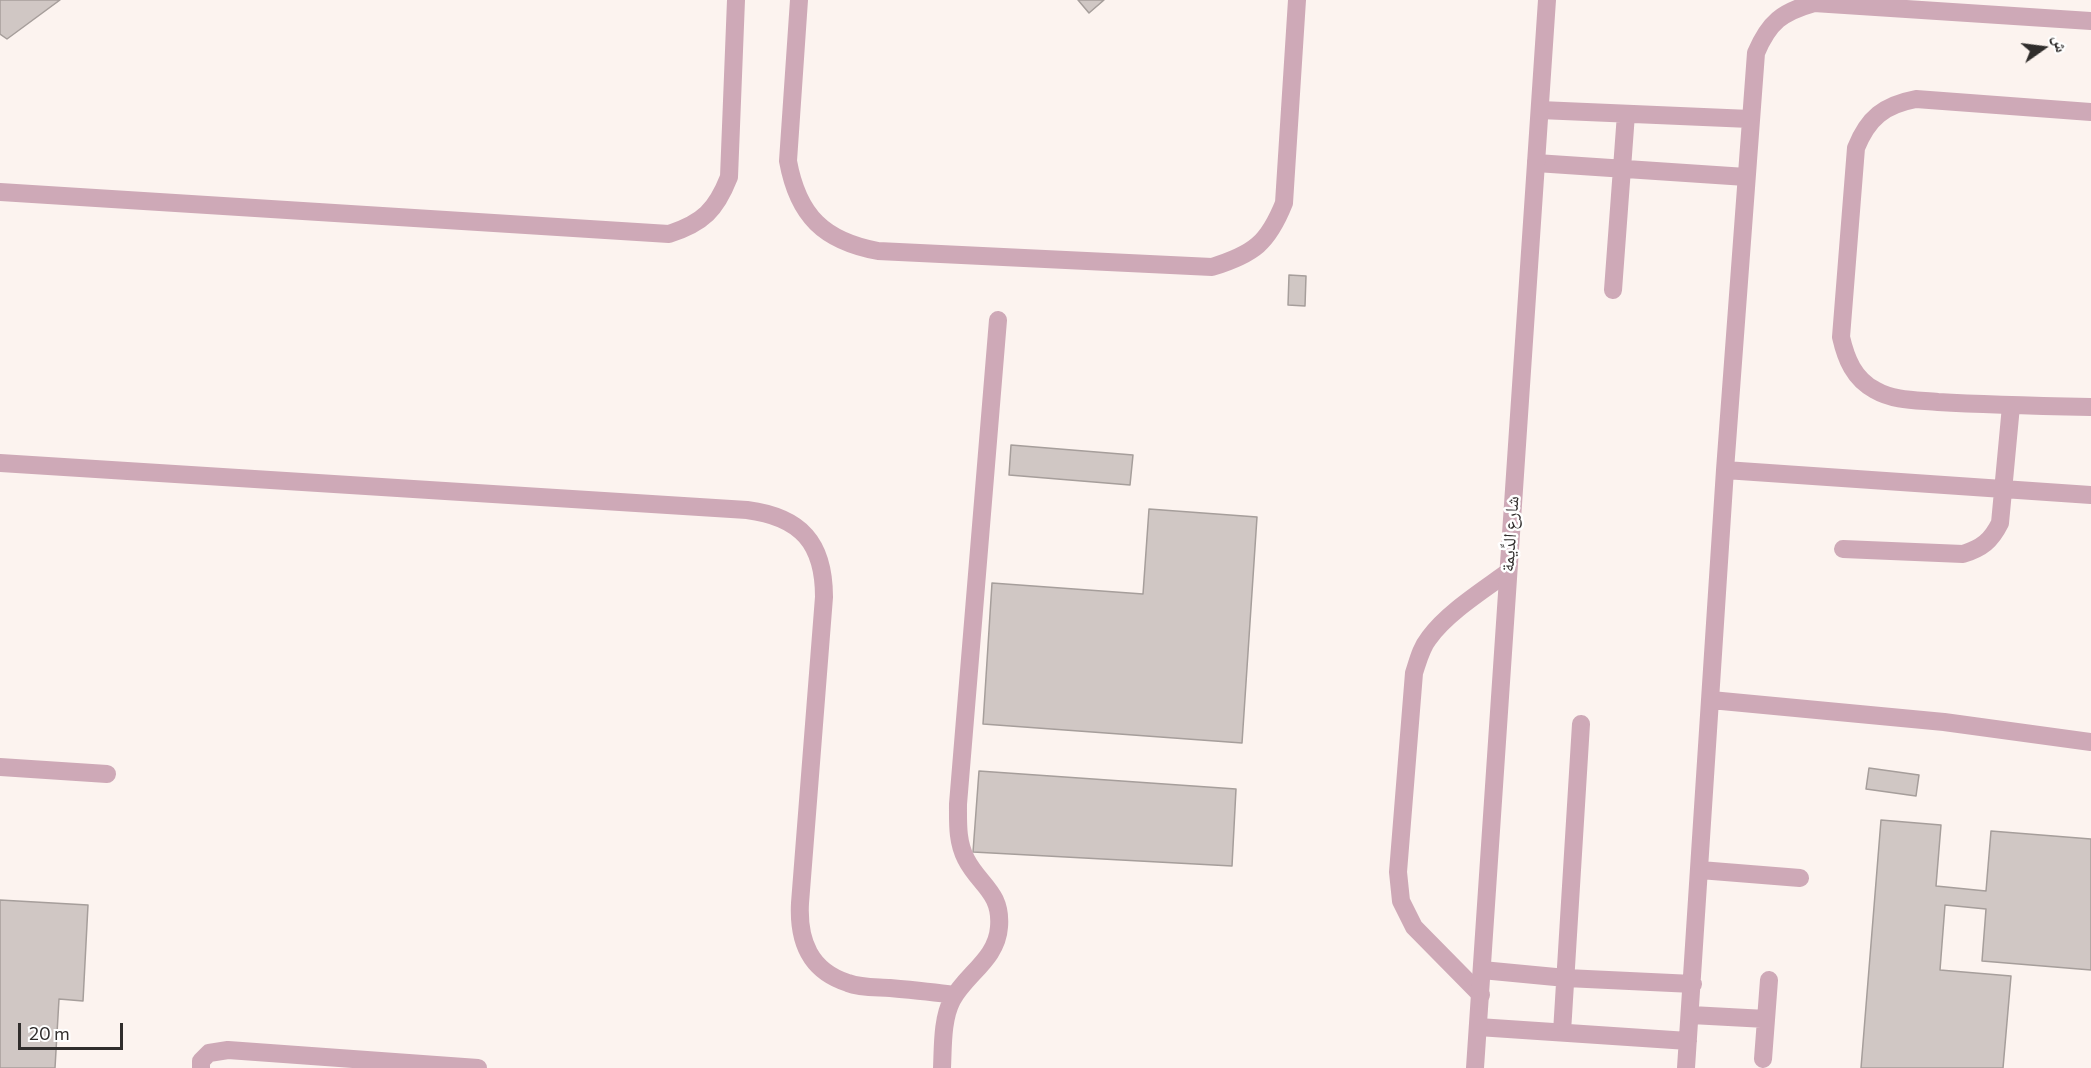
<!DOCTYPE html>
<html>
<head>
<meta charset="utf-8">
<style>
  body { margin:0 }
  #map { position:relative; width:2091px; height:1068px; overflow:hidden; background:#fcf3ef; font-family:Commissioner,"Noto Naskh Arabic",sans-serif }
  canvas { display:block }
  .north { position:absolute; left:2013px; top:18px; width:60px; height:60px; -webkit-text-stroke:4px #fff; paint-order:stroke; rotate:76deg; font-size:16px; font-weight:700; line-height:24px; text-align:center; color:#302d2c }
  .north::after { content:''; display:block; margin:auto; width:21px; height:27px; background:#302d2c; clip-path:polygon(50% 0,100% 100%,50% 72%,0 100%) }
  .scale { position:absolute; left:18px; top:1023px; width:105px; height:27px; box-sizing:border-box; border:3px solid #302d2c; border-top:0; padding-left:8px; font-size:18px; line-height:21px; white-space:nowrap; color:#302d2c; -webkit-text-stroke:4px #fff; paint-order:stroke }
</style>
</head>
<body>
<div id="map">
<canvas width="2091" height="1068"></canvas>
<div class="north">ش</div>
<div class="scale">20 m</div>
</div>
<script>
const context = document.querySelector('canvas').getContext('2d');
context.lineJoin = 'round';
function paint(path, color) { context.fillStyle = color; context.fill(path, 'evenodd'); }
function strokePath(path, color, width, dash) { context.strokeStyle = color; context.lineWidth = width; context.lineCap = dash ? 'butt' : 'round'; context.setLineDash(dash || []); context.stroke(path); }
function label(font, color, halo, rows, align = 'center') {
  context.font = font + ' Commissioner,"Noto Naskh Arabic",sans-serif'; context.lineWidth = 5; context.setLineDash([]); context.textBaseline = 'middle'; context.strokeStyle = halo; context.fillStyle = color; for (const [text, x, y, turn = 0] of rows) {
    context.save(); context.translate(x, y); context.rotate((+turn || 0) * Math.PI / 180); context.textAlign = isNaN(turn) ? turn : align; if (halo) context.strokeText(text, 0, 0); context.fillText(text, 0, 0); context.restore();
  }
}
const building = new Path2D(`
  M0,0H60L7,39L0,34Z
  M1078,0H1104L1089,13Z
  M1289,275L1306,276L1305,306L1288,305Z
  M1011,445L1133,455L1130,485L1009,475Z
  M1149,509L1257,517L1242,743L983,724L992,583L1143,594Z
  M1869,768L1919,775L1916,796L1866,789Z
  M979,771L1236,789L1232,866L973,852Z
  M1881,820L1941,825L1936,886L1986,891L1991,831L2091,839V970L1982,961L1986,909L1945,905L1940,970L2011,976L2003,1068H1861Z
  M0,900L88,905L83,1001L59,999L55,1068H0Z`);
paint(building, '#d0c7c4');
strokePath(building, '#a69e9b', 1.5);
strokePath(new Path2D(`
  M799,0L788,161C798,216 824,241 878,251L1212,267C1254,254 1268,243 1284,203L1297,0
  M1540,110L1750,119
  M2091,112L1916,99C1884,105 1868,118 1856,148L1841,337C1846,359 1854,379 1875,390C1894,401 1916,400 1938,402C1989,405 2040,406 2091,407
  M1536,163L1746,177
  M0,192L669,234C703,223 716,210 729,177L736,0
  M1613,290L1626,114
  M0,463L747,510C801,517 824,543 824,597L800,903C798,941 810,971 848,983C861,988 877,987 890,988C912,990 933,992 955,995
  M1725,470L2091,495
  M1843,549L1963,554C1982,548 1991,541 2000,523L2011,406
  M1711,700L1944,722L2091,742
  M0,767L107,774
  M1700,870L1800,878
  M1482,970L1566,978L1693,984
  M1481,995L1414,927L1401,901L1398,872L1414,673C1418,661 1421,648 1429,638C1447,613 1482,591 1508,572
  M1691,1015L1766,1019
  M1478,1027L1688,1041
  M1562,1032L1581,724
  M1763,1059L1769,980
  M201,1068V1061L209,1053L228,1050L478,1068
  M942,1068C943,1047 942,1019 952,1000C966,974 997,959 999,927C1002,892 979,885 966,859C957,842 958,823 958,804L998,320
  M1686,1068L1725,470L1756,53C1769,22 1782,12 1814,3L2091,21`), '#cea9b7', 18);
strokePath(new Path2D(`
  M1475,1068L1547,0`), '#cea9b7', 18);
label('18px', '#302d2c', '#fff', [
  ["شارع الدِّيمة",1510,534,-86]
]);
</script>
</body>
</html>
